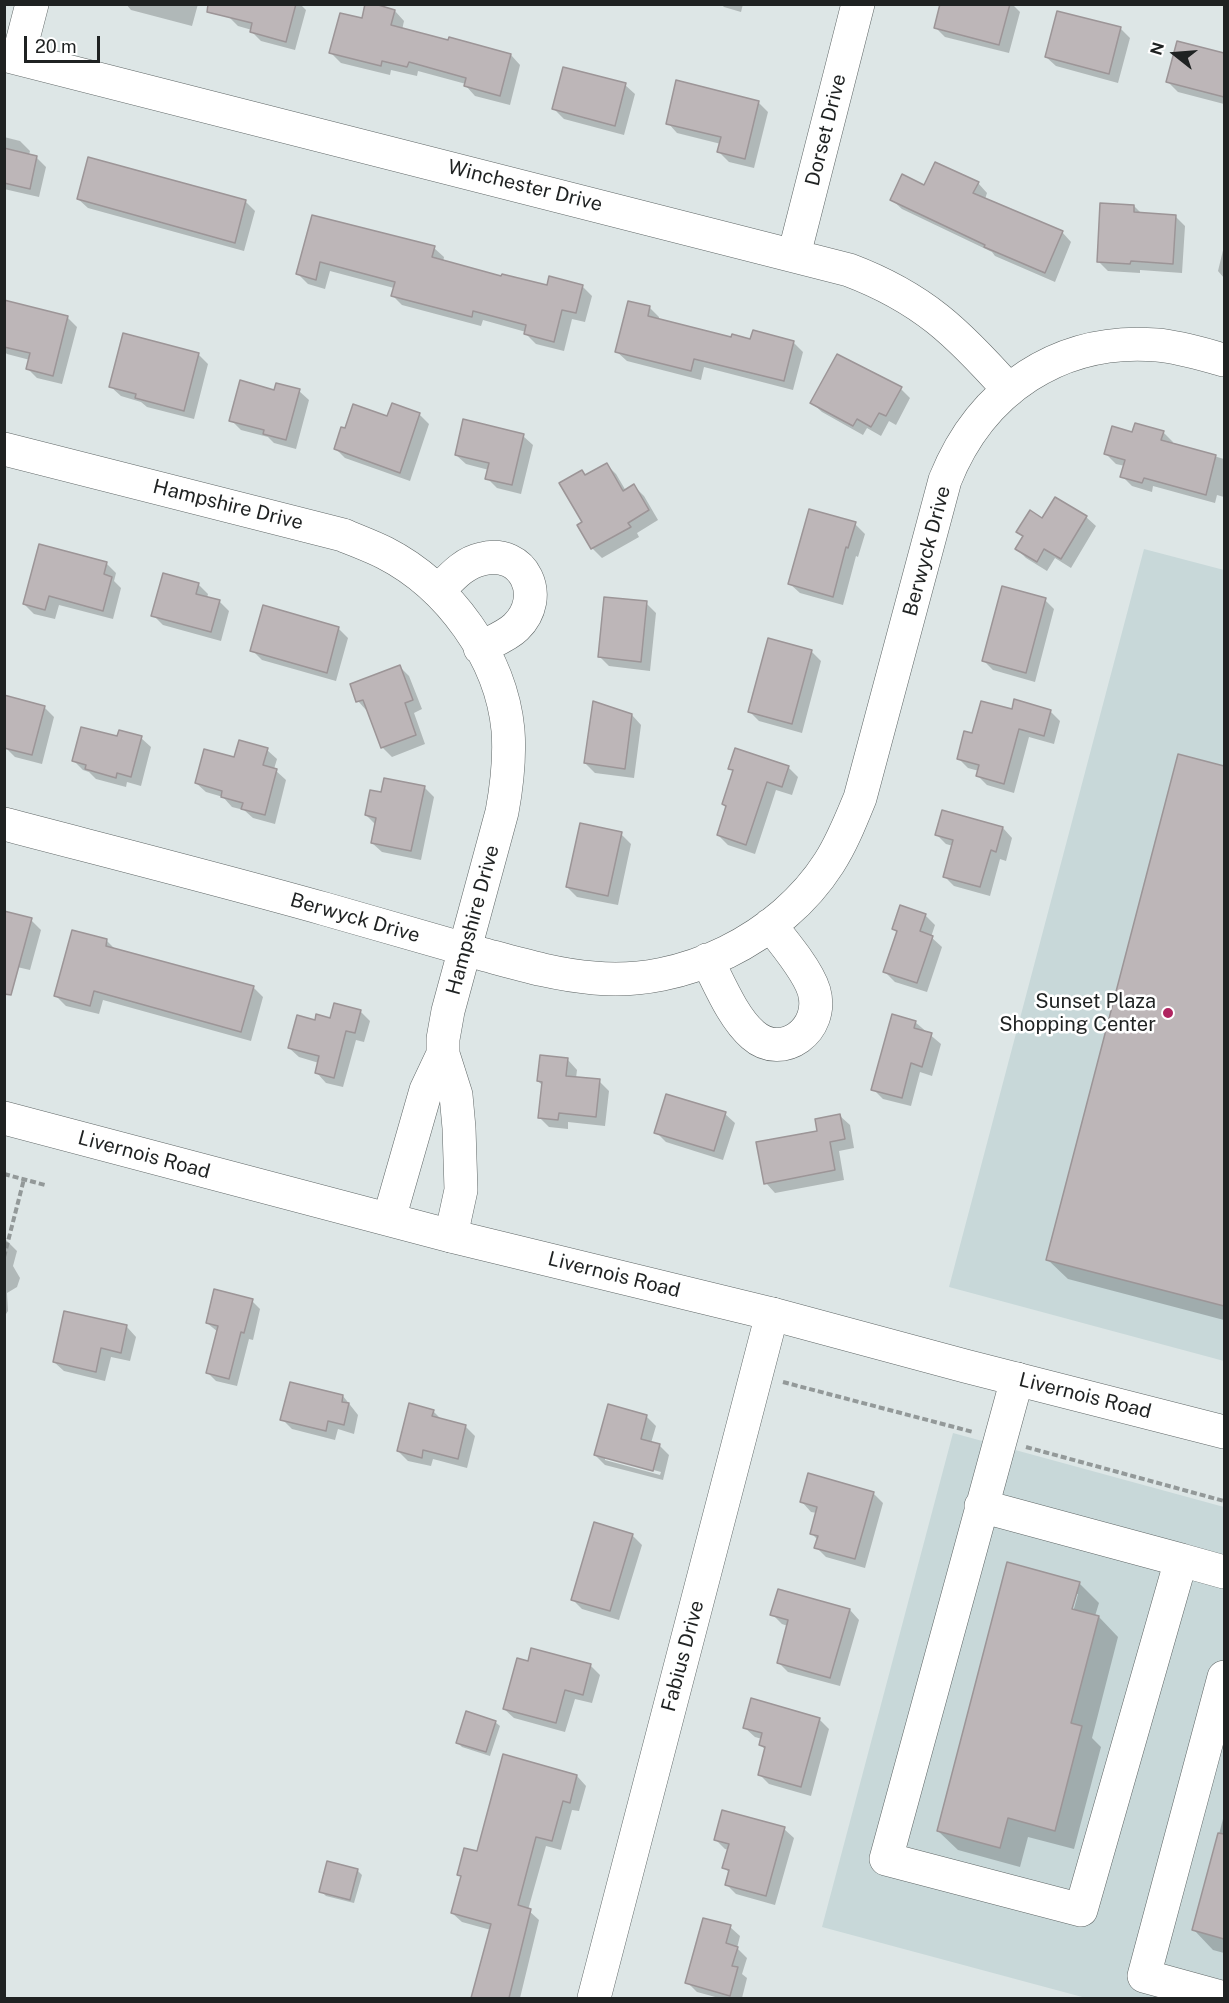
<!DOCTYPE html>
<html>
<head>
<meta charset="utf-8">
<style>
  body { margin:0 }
  #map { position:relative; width:1229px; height:2003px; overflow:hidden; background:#dde6e6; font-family:"Public Sans",sans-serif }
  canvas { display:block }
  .frame { position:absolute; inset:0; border:6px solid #1f2222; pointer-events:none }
  .north { position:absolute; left:1145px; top:24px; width:60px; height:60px; -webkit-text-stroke:4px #fff; paint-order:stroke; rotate:287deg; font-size:16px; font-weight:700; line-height:24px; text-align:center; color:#1f2222 }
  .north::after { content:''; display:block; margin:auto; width:21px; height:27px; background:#1f2222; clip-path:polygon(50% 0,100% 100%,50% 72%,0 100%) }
  .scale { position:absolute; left:24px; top:36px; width:76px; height:27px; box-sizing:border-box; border:3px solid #1f2222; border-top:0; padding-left:8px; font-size:18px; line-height:21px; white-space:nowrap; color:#1f2222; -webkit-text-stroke:4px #fff; paint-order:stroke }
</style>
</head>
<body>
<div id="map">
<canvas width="1229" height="2003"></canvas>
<div class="frame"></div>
<div class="north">N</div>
<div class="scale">20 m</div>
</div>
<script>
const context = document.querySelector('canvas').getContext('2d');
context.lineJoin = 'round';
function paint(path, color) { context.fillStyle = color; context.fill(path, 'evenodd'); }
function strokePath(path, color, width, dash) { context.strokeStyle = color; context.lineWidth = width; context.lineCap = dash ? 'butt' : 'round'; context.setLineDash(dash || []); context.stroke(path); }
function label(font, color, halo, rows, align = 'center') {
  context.font = font + ' "Public Sans",sans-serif'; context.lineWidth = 5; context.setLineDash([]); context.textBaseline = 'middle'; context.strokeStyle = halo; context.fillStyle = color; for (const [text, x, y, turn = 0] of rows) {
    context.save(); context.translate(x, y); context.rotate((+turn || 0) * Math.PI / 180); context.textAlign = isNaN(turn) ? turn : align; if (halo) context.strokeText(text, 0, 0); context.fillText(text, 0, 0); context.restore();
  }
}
paint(new Path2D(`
  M1144,549L1224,570V1361L949,1287Z
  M953,1433L1224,1507V1998H1086L822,1927Z`), '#c8d8d9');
paint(new Path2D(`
  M126,4H198L192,26L131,10Z
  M231,4H300L306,10L295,50L261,41L251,31L252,30L238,26L228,16Z
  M721,4H743L741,12L724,7Z
  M942,4H1012L1020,12L1009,53L945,37L935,27Z
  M395,11L404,21L402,30L511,55L520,65L510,105L475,96L466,86V84L418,71L417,76L391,70L390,75L341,63L331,53L363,20Z
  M1120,28L1130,38L1118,83L1056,66L1046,57Z
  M1178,42L1224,54V104L1178,92L1168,82Z
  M625,85L635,94L624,135L564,119L554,109Z
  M758,102L768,112L754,168L729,162L719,152L721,144L677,133L668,123Z
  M4,137L20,141L30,151L29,155L36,157L46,167L39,197L4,189Z
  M978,183L987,193L985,199L1062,232L1071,242L1055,282L995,256L992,252L902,209L892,200L925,187Z
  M78,199L245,201L255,211L244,251L88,208Z
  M1134,206L1142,214L1175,216L1185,226L1182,273L1140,270V273L1108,271L1098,261Z
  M313,216L434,248L444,257L443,262L503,278L548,287L582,286L592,296L585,322L572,319L564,351L536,344L526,334V332L483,320L481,326L402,305L393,296L394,288L330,271L325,289L308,284L298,274Z
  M1224,246V278L1218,271Z
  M4,302L67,317L77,327L62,384L37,378L28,369L30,360L7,354L4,351Z
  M650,308L659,317V320L732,339L793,342L803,352L793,390L704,367L701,380L627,361L617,352Z
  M198,354L208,364L194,419L147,407L141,402L121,396L111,387Z
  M901,389L910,398L896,425L889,421L881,436L867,428L863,435L822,412L812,403Z
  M275,391H299L309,400L296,449L274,443L268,437L241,430L231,420Z
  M419,414L429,424L410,481L345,458L335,448L388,417Z
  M1163,432L1173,442L1172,444L1224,459V497L1217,495L1215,503L1153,486L1152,492L1132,486L1122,476L1125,466L1116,464L1106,454L1134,434Z
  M523,436L533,445L521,494L497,488L487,478L489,470L466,464L456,455Z
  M607,465L616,474L626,491L634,486L644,496L658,520L637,533L639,537L602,558L592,548L579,525L584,523L586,477Z
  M1086,517L1096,526L1071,568L1055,558L1047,571L1026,558L1017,549L1024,538L1018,532L1043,520Z
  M855,524L865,534L858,557L856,556L843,605L800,593L790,584Z
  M106,563L116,573L114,581L121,588L113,619L59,605L55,619L34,614L24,604Z
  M198,584L208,594L207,598L219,601L229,611L221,641L163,625L153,615Z
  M1044,599L1054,609L1035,682L993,670L983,660Z
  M646,603L656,613L650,671L609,666L599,656Z
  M338,628L348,638L336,681L262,660L252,650Z
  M769,640L812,652L821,661L802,733L759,721L749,711Z
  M400,667L409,676L422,709L414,713L425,744L392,757L382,747L367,711L358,701Z
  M44,707L54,717L42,764L15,757L5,747Z
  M1013,711H1050L1060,721L1054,744L1029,737L1014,793L987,785L978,776L979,771L968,768L958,758L973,735Z
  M632,715L641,725L634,778L595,773L585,763Z
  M118,738H141L151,747L141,786L127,782L126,787L96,779L89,772L83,770L73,760Z
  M267,750L277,759L274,769L286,780L275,824L253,818L244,810L232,807L223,797L206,792L196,783L235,759Z
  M1179,755L1224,767V1320L1068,1279L1048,1260Z
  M788,767L798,777L792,795L776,790L755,854L728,845L718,835L727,807L723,804L734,772L730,769Z
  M424,787L434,797L421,860L382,852L372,843L376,825L366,815Z
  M1003,828L1012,838L1006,861L1000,859L990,896L954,886L945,877L953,846L946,844L937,835Z
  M621,834L631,844L618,905L577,897L567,887Z
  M925,915L935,925L931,937L942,947L927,992L895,982L885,972L898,933L894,929Z
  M31,920L41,930L30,970L4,964Z
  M106,940L116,950L253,987L263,997L251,1041L103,1000L99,1014L66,1006L56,996Z
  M360,1011L370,1021L364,1042L356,1040L343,1087L326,1083L317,1073L319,1063L299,1057L289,1048L316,1022L331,1020Z
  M915,1022L941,1044L932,1076L920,1072L911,1106L883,1099L873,1089Z
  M568,1060L577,1070L576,1078L599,1081L609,1091L605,1126L568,1122V1129L549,1127L539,1117L543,1086L538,1081Z
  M725,1114L735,1123L723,1160L666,1142L656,1132Z
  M840,1116L850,1125L854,1148L839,1151L844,1180L775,1193L766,1183L819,1132Z
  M4,1238L17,1251L13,1266L20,1278L17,1287L7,1293L8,1311L4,1317Z
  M252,1301L260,1309L253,1340L249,1339L237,1386L216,1381L208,1373L218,1332L207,1323Z
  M65,1313L127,1327L136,1337L130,1361L111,1357L105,1381L64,1371L54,1362Z
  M343,1396L358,1415L354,1434L338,1429L335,1440L292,1429L282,1419Z
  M433,1411L442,1420L465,1426L475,1436L467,1468L433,1459L431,1466L408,1461L398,1451Z
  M646,1416L656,1426L651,1443L660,1446L669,1455L663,1480L605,1465L595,1455ZM605,1457L661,1472L660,1475L605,1460Z
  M873,1493L883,1503L865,1568L826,1557L816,1547L818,1540L811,1533L817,1513L811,1512L802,1502Z
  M632,1535L642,1545L619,1620L582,1609L572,1599Z
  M1079,1583L1099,1603L1095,1616L1099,1617L1118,1637L1092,1738L1101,1747L1074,1849L1028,1837L1020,1867L958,1850L938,1831ZM1075,1594H1078L1072,1616H1069Z
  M850,1610L859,1620L840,1686L788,1672L778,1662L788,1626L782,1624L772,1614Z
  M529,1663L590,1665L600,1675L592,1703L575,1699L565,1732L514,1718L504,1709Z
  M819,1719L829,1729L811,1796L769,1784L759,1774L766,1750L760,1745L762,1739L755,1737L745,1728Z
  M495,1722L500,1726L490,1756L462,1747L458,1743Z
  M577,1776L586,1786L579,1811L572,1810L561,1850L546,1846L528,1910L539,1920L520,1998H473L491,1930L462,1922L452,1913L462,1878L459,1874L478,1853Z
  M1224,1815V1953L1213,1950L1194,1930Z
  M784,1829L794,1838L775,1905L736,1894L727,1885L730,1873L724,1868L729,1850L725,1849L715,1839Z
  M357,1870L362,1875L354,1903L326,1896L321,1891Z
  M730,1927L740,1936L737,1948L747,1958L742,1974L747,1978L742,1998H719L697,1992L687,1982Z`), '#0003');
const building = new Path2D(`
  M208,4H296L286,42L250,32L252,23L207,12Z
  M365,4H375L395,10L391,25L448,40L449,37L511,54L500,96L464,86L466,78L409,62L407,67L382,61L381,66L329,53L340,13L362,18Z
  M940,4H1010L999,45L934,28Z
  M1057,11L1121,27L1109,74L1045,57Z
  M1177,41L1224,53V97L1166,82Z
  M563,67L626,83L615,126L552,109Z
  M676,80L759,101L745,159L717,152L721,137L666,124Z
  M4,148L37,156L30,189L4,183Z
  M88,157L246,200L235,243L77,199Z
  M935,162L979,182L973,193L1063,231L1045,273L984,247L985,245L890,200L902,174L924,185Z
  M1100,203L1134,205V212L1176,215L1173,264L1131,261L1130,264L1097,262Z
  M312,215L435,246L432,257L501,276L502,274L547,285L549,276L583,285L576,313L562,310L554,342L524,334L526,325L473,311L472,317L391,296L395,282L320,262L316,280L296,274Z
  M4,300L68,316L53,376L26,369L30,353L4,347Z
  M628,301L650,306L648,316L731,337L732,334L750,339L753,330L794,341L784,381L694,359L691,371L615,352Z
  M123,333L199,353L184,411L135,398L136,394L109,387Z
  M837,354L902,387L886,416L879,413L871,427L857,419L853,426L810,403Z
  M240,380L274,390L276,383L300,389L286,440L263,434L264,430L229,421Z
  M392,403L420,413L400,473L334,449L341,427L345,428L353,404L387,416Z
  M463,419L524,434L512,485L485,479L489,463L455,455Z
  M1135,423L1164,431L1161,440L1216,455L1206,495L1144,478L1142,483L1120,477L1125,460L1104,454L1112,426L1132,432Z
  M607,463L623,491L634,484L649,510L628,523L631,527L591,549L577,525L582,522L559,483L582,470L585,475Z
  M1055,497L1087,516L1061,559L1044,549L1037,562L1015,549L1023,536L1016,532L1030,510L1042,518Z
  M809,509L856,522L848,548L846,547L833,597L788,584Z
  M39,544L107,562L104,574L112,577L103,611L49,596L45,610L23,604Z
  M163,573L199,583L196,594L220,600L211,632L151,616Z
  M1002,586L1046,598L1026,673L982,661Z
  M604,597L647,601L641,662L598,657Z
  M263,605L339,627L327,673L250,651Z
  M768,638L812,650L792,724L748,712Z
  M400,665L413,700L405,703L416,735L381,748L363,700L356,702L350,684Z
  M4,695L45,706L32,755L4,748Z
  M1014,699L1051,710L1044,736L1019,729L1004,784L976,776L979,765L957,759L964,731L972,733L981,701L1012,709Z
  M593,701L632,714L625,769L584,763Z
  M81,727L117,736L119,730L142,736L131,777L117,773L116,778L85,769L86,765L72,761Z
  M239,740L268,748L263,765L277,769L265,815L241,809L243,803L221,797L222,791L195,783L204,749L234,757Z
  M735,748L789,766L782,787L767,782L746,845L717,835L726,806L722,804L733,770L728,769Z
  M1178,754L1224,766V1306L1046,1260Z
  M384,778L425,786L411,851L371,843L376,818L365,815L370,790L381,792Z
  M942,810L1003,827L996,852L991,850L980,887L943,877L953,840L935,835Z
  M580,823L622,832L608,896L566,887Z
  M900,905L926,914L920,931L933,936L917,983L883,972L897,931L892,929Z
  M4,911L32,918L11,995L4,994Z
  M72,930L107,939L106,946L254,986L241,1032L94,991L90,1006L54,996Z
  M334,1003L361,1010L355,1033L346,1031L334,1078L315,1073L319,1056L288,1048L297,1015L315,1020L316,1014L330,1018Z
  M892,1014L916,1021L914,1028L932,1033L922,1067L911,1063L902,1098L871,1090Z
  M540,1055L568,1058L566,1076L600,1079L596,1117L559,1113L558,1120L538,1118L542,1082L537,1081Z
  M666,1094L726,1112L714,1151L654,1133Z
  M840,1114L845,1139L830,1142L835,1170L764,1184L756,1142L817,1131L815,1119Z
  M214,1289L253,1299L244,1333L241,1332L229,1379L206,1373L218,1326L206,1323Z
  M64,1311L127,1325L121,1353L101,1348L96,1372L53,1362Z
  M290,1382L343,1395L342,1402L349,1403L344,1425L328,1421L326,1431L280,1420Z
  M409,1403L434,1410L432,1416L466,1425L458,1459L423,1450L422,1458L397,1451Z
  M608,1404L647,1415L641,1439L660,1444L653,1471L594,1455Z
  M808,1473L874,1492L855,1559L814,1548L818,1536L810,1534L817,1507L800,1502Z
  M594,1522L633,1534L610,1611L571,1600Z
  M1007,1562L1080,1582L1072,1609L1099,1616L1071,1723L1082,1726L1055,1831L1008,1818L1000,1848L937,1831Z
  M778,1589L850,1609L830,1678L777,1663L788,1620L770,1615Z
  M531,1648L591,1664L583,1695L565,1690L556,1723L503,1709L517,1658L528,1661Z
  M751,1698L820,1718L801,1787L758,1775L765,1747L759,1745L762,1733L743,1728Z
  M466,1711L496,1721L486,1752L456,1743Z
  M503,1754L577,1775L570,1803L563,1801L552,1841L536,1837L518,1905L531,1909L509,1998H471L491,1924L451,1913L461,1876L457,1875L464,1848L477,1851Z
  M722,1810L785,1827L766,1896L725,1885L729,1870L722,1868L729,1844L714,1840Z
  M1218,1833L1224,1834V1939L1192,1930Z
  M327,1861L358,1869L350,1900L319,1892Z
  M703,1918L731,1925L726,1943L738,1947L732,1966L738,1967L730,1996L685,1983Z`);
paint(building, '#bdb6b8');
strokePath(building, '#9c9597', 1.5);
const minor = new Path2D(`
  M4,55L849,270C923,298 958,333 1009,390
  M18,58L32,4
  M794,255L858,4
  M4,449L343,535C357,541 371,546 385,553C449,586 501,657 508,730C510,757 507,785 502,812L448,1011L443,1039V1054
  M438,591C451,578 463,563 482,559C524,548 547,597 516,627C507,636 491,642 480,648
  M4,824C111,852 218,879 325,909C377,924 429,939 482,954C519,964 556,975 594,978C683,987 781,938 829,863C842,843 851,820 860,798L945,480C981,390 1060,337 1157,345C1180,347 1202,354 1224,360
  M707,960C719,983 733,1018 753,1035C782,1061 825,1030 814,991C808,971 783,941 770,925
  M389,1219L426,1090L443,1054L456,1095L459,1128L461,1190L451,1236
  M981,1506L1181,1560L1081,1910L886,1859L1017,1379
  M1181,1560L1224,1572
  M1224,1677L1144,1976L1224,1998
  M594,1998L772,1314`);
const major = new Path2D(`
  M4,1118L451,1236L772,1314L965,1366L1224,1432`);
strokePath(minor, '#606767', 34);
strokePath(major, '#606767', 34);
strokePath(new Path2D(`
  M4,1174L45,1185
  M4,1257L24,1179
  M783,1382L973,1432
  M1026,1447L1224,1501`), '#939999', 4, [6, 3]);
strokePath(minor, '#fff', 33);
strokePath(major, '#fff', 33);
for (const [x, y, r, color] of [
  [1168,1013,6,"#b02460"]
]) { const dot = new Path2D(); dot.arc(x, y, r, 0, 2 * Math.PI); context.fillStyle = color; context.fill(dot); strokePath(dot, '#fff', 2); }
label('20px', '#1f2222', '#fff', [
  ["Dorset Drive",826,130,-76],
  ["Winchester Drive",525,186,14],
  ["Hampshire Drive",228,505,14],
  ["Berwyck Drive",927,551,-75],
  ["Berwyck Drive",355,918,16],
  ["Hampshire Drive",473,920,-75],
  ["Livernois Road",144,1155,15],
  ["Livernois Road",614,1275,14],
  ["Livernois Road",1085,1396,14],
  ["Fabius Drive",683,1656,-75]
]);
label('20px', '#1f2222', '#fff', [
  ["Sunset Plaza",1156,1002],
  ["Shopping Center",1156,1025]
], 'right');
</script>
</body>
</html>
